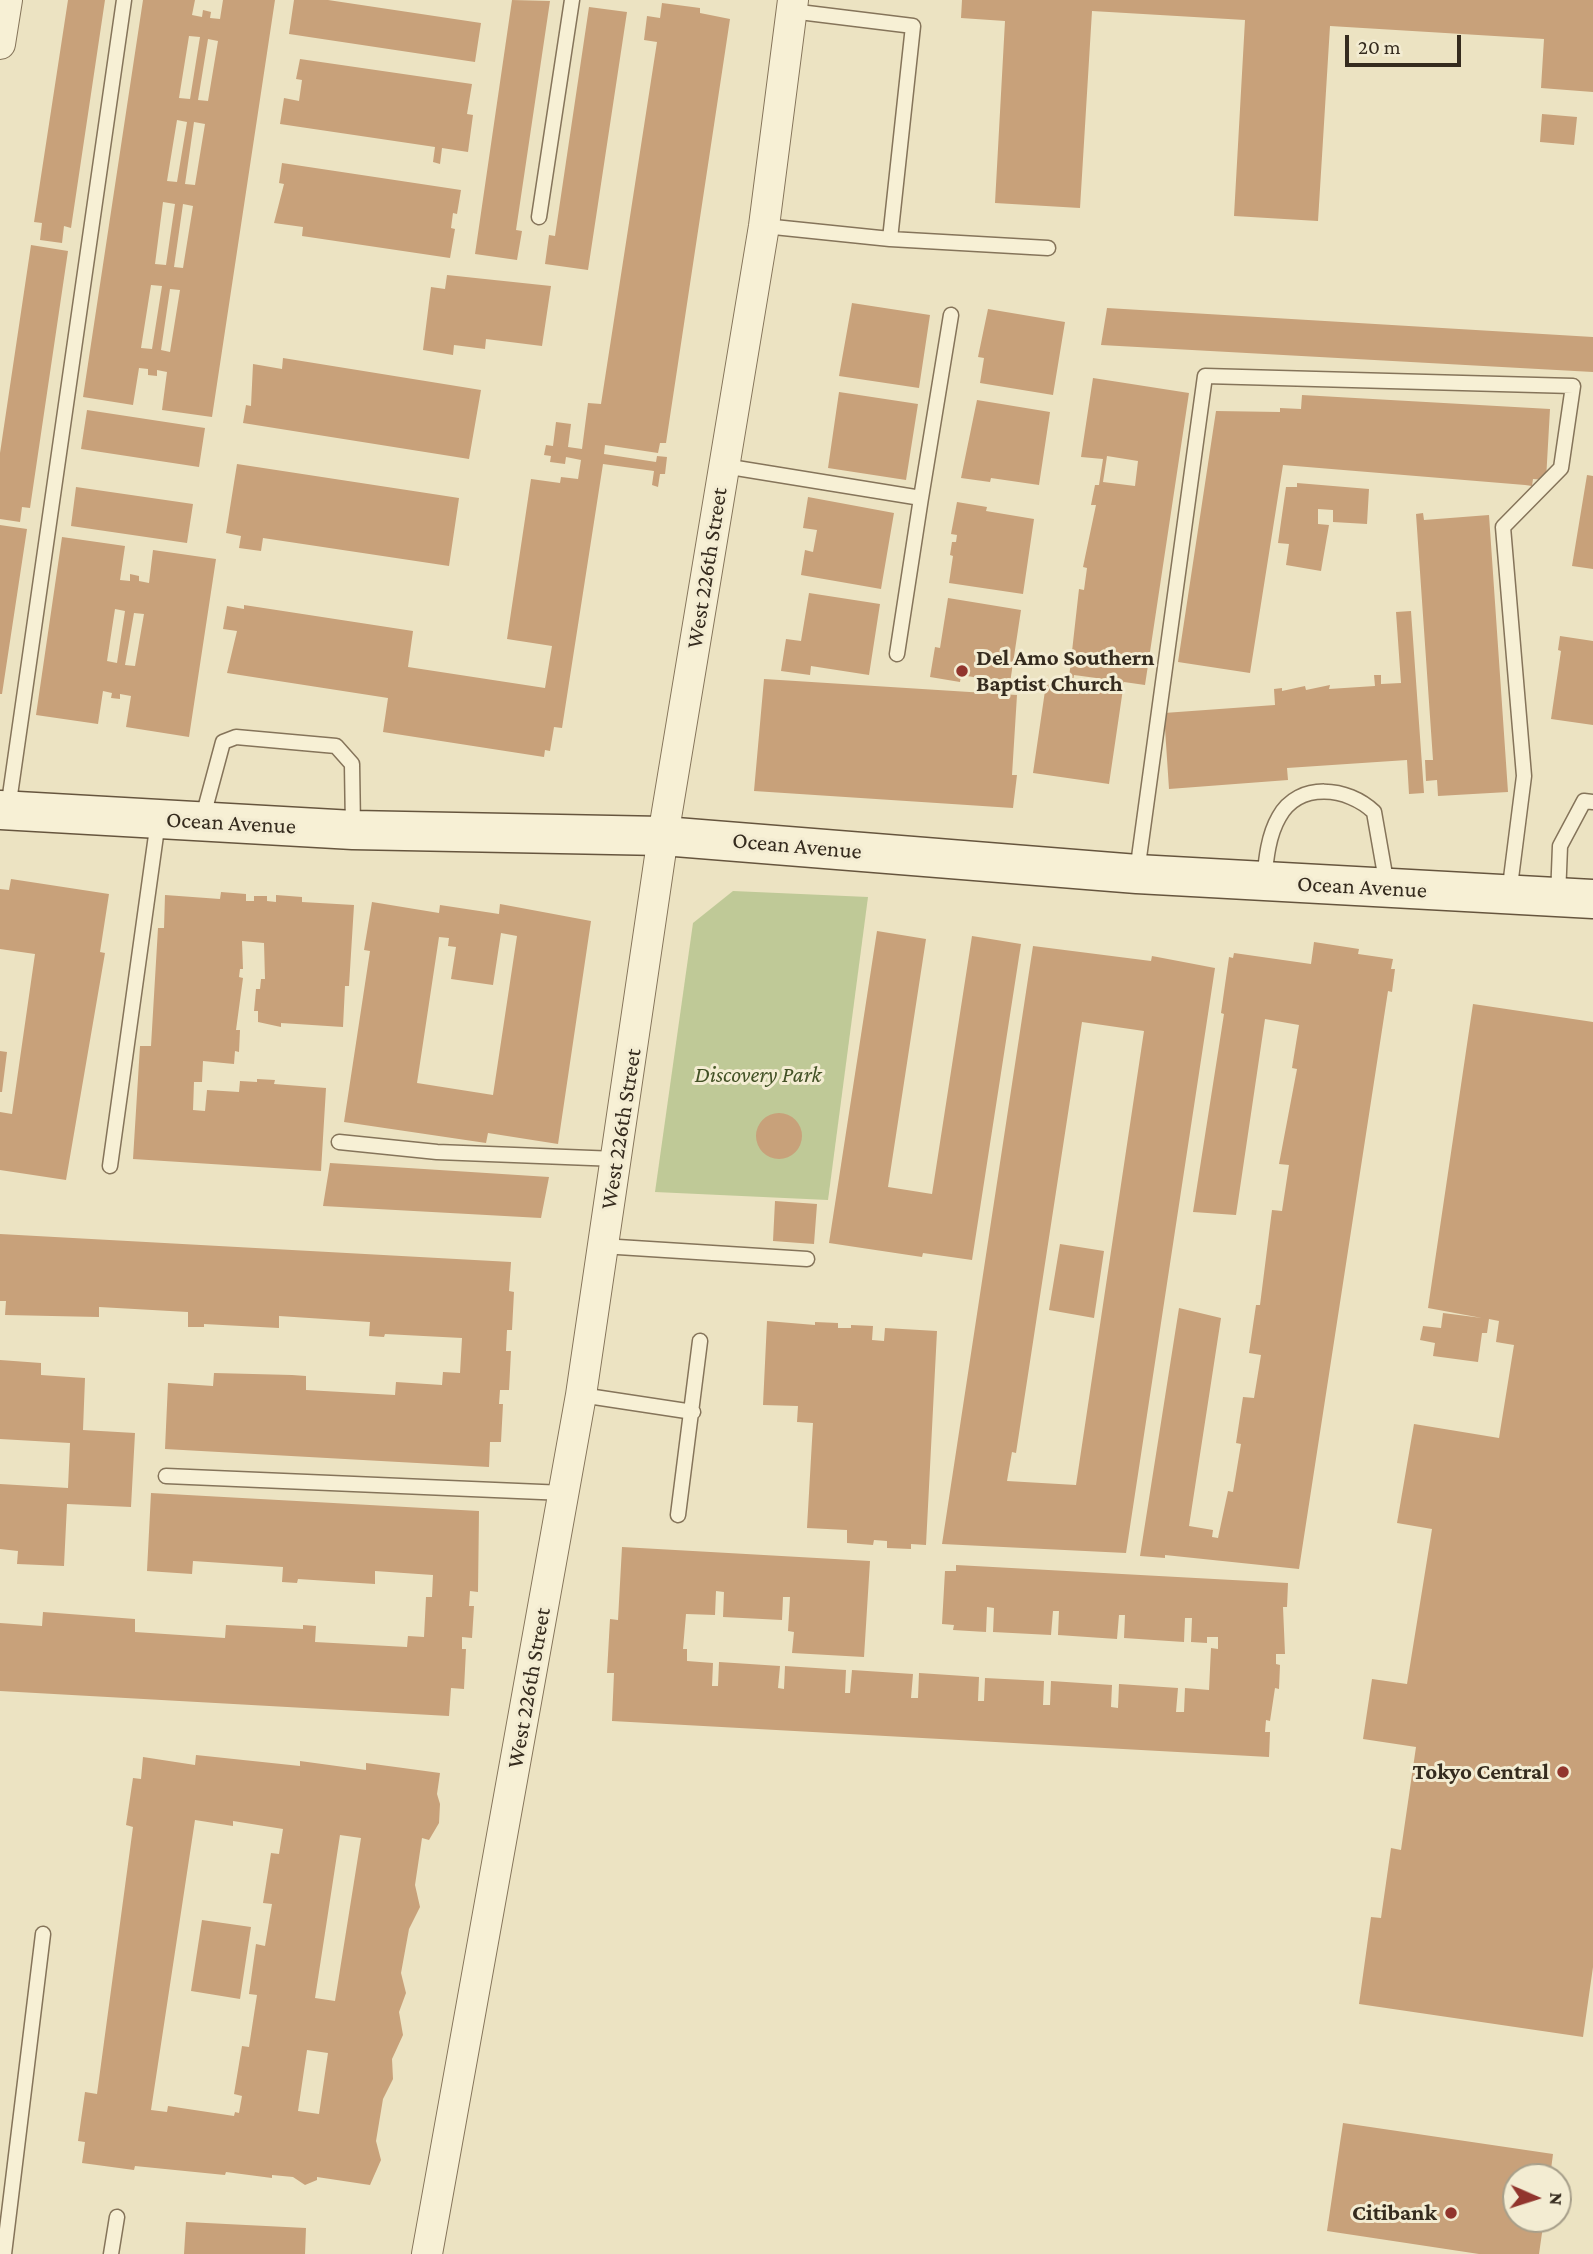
<!DOCTYPE html>
<html>
<head>
<meta charset="utf-8">
<style>
  body { margin:0 }
  #map { position:relative; width:1593px; height:2254px; overflow:hidden; background:#ece3c2; font-family:"Crimson Pro",serif }
  canvas { display:block }
  .north { position:absolute; left:1502px; top:2163px; width:70px; height:70px; box-sizing:border-box; background:#f3ecd2; border:2px solid #a79f8a; border-radius:50%; rotate:93deg; font-size:19px; font-weight:700; line-height:28px; text-align:center; color:#352b1e }
  .north::after { content:''; display:block; margin:auto; width:24px; height:32px; background:#91352d; clip-path:polygon(50% 0,100% 100%,50% 72%,0 100%) }
  .scale { position:absolute; left:1345px; top:35px; width:116px; height:32px; box-sizing:border-box; border:4px solid #352b1e; border-top:0; padding-left:9px; font-size:21px; line-height:24px; white-space:nowrap; color:#352b1e; -webkit-text-stroke:5px #f3ecd2; paint-order:stroke }
</style>
</head>
<body>
<div id="map">
<canvas width="1593" height="2254"></canvas>
<div class="north">N</div>
<div class="scale">20 m</div>
</div>
<script>
const context = document.querySelector('canvas').getContext('2d');
context.lineJoin = 'round';
function paint(path, color) { context.fillStyle = color; context.fill(path, 'evenodd'); }
function strokePath(path, color, width, dash) { context.strokeStyle = color; context.lineWidth = width; context.lineCap = dash ? 'butt' : 'round'; context.setLineDash(dash || []); context.stroke(path); }
function label(font, color, halo, rows, align = 'center') {
  context.font = font + ' "Crimson Pro",serif'; context.lineWidth = 6; context.setLineDash([]); context.textBaseline = 'middle'; context.strokeStyle = halo; context.fillStyle = color; for (const [text, x, y, turn = 0] of rows) {
    context.save(); context.translate(x, y); context.rotate((+turn || 0) * Math.PI / 180); context.textAlign = isNaN(turn) ? turn : align; if (halo) context.strokeText(text, 0, 0); context.fillText(text, 0, 0); context.restore();
  }
}
paint(new Path2D(`
  M733,891L868,897L828,1200L655,1192L693,923Z`), '#bfc997');
paint(new Path2D(`
  M68,0H105L71,228L64,226L62,243L40,240L42,223L34,222Z
  M143,0H195L192,15L202,17L203,10L211,12L210,18L220,19L223,0H275L212,417L162,410L167,372L157,370V376L148,375V369L139,368L133,405L83,397ZM189,36L200,37L190,99L179,98ZM208,39L218,41L208,101L198,100ZM177,120L187,122L177,182L167,181ZM194,122L205,124L195,185L185,184ZM163,202L175,204L166,265L155,264ZM183,204L193,206L183,268L174,267ZM151,285L162,286L152,349L141,348ZM170,289L180,290L170,352L161,350Z
  M294,0H328L481,23L475,62L289,34Z
  M512,0L550,1L516,230L522,231L517,260L475,254Z
  M962,0H1593V92L1541,88L1544,39L1330,26L1318,221L1234,216L1245,20L1092,11L1080,208L995,203L1005,21L961,18Z
  M662,3L700,8V13L730,19L666,443H660L658,453L605,445L604,454L656,462L657,456L667,457L665,474H660L658,487L652,485L654,471L603,464L562,728L554,727L550,751L545,750L544,757L383,732L388,698L227,673L237,631L223,629L227,606L244,609V605L413,631L408,667L545,688L552,646L507,639L531,479L560,483L561,477L578,479L581,460L566,457L565,464L550,462L551,456L544,455L546,445L553,446L556,422L571,424L568,447L582,449L588,403L601,404L657,42L644,40L647,16L660,18Z
  M589,7L627,12L588,270L545,264L549,235L555,236Z
  M300,59L472,84L467,114L473,115L468,152L442,148L440,164L433,162L435,147L280,124L284,98L299,101L302,80L296,79Z
  M1542,114L1577,117L1574,145L1540,142Z
  M282,163L461,190L457,214L453,213L451,228L455,229L450,258L302,236L303,227L274,223L284,184L279,183Z
  M31,245L68,251L30,508L22,507L20,522L0,519V453Z
  M447,275L551,286L542,346L486,339L485,349L454,345L453,355L423,350L431,287L445,289Z
  M852,303L930,315L919,388L839,376Z
  M1107,308L1593,337V372L1101,345Z
  M988,309L1065,322L1053,395L980,383L984,358L978,357Z
  M283,358L481,390L469,459L243,423L246,405L251,406L253,364L282,369Z
  M1093,378L1189,393L1145,685L1124,682L1109,784L1033,773L1046,684L1068,687L1079,589L1084,590L1087,568L1083,567L1096,505H1091L1095,485H1099L1103,459L1081,457ZM1107,456L1138,461L1135,486L1103,482ZM1074,675L1111,680L1110,693L1072,688Z
  M839,392L918,404L906,480L828,468Z
  M1302,395L1550,409L1546,480L1533,479L1532,486L1525,485L1283,465L1250,673L1178,662L1216,411L1280,412V408L1301,409Z
  M977,400L1050,412L1039,485L991,478L990,482L961,478Z
  M87,410L205,428L199,467L81,449Z
  M237,464L459,498L449,566L263,538L261,551L239,548L241,536L226,533Z
  M1587,475L1593,476V569L1572,566Z
  M1297,483L1369,489L1367,524L1333,522V510L1318,509V524L1329,525L1321,571L1286,565L1289,544L1278,543L1286,487H1297Z
  M76,487L193,504L187,543L71,526Z
  M808,497L894,513L881,589L801,575L805,550L813,552L817,530L803,528Z
  M957,502L987,507L986,511L1034,519L1023,594L949,583L953,556L950,555L952,542H956L957,535L951,534Z
  M1423,513L1424,520L1489,515L1508,792L1438,796L1437,780L1426,781L1425,760H1433L1416,514Z
  M0,525L27,529L2,694H0Z
  M62,537L125,546L120,580L130,581V574L139,576V581L149,583L153,550L216,559L189,737L126,727L131,696L120,694V699L111,698L112,693L103,691L98,724L36,715ZM115,609L125,611L117,663L107,661ZM134,613L144,614L135,666L125,665Z
  M809,593L880,604L869,675L811,666L810,675L781,671L786,639L801,641Z
  M948,598L1021,610L1010,683L961,675L960,682L930,677L935,647L940,648Z
  M1411,611L1424,793L1409,794L1407,760L1287,768L1288,780L1169,789L1164,713L1275,705L1274,689L1282,688V691L1305,686L1306,690L1330,685L1329,689L1375,686L1374,675H1381V684L1401,683L1396,612Z
  M1560,636L1593,641V725L1551,719L1561,651L1558,650Z
  M764,679L1017,695L1012,775H1017L1013,808L754,791Z
  M11,879L109,894L100,952L105,953L66,1180L0,1170V1112L12,1114L35,954L0,949V889L9,890Z
  M221,892L246,894V901H254V896H267V901L276,902V895L302,897V902L354,905L349,986H345L343,1027L281,1023V1027L258,1022V1011H254L256,989H260L261,979H265L264,943L242,941L243,969H240L239,977L243,978L236,1030H240L239,1052L235,1051L234,1064L203,1061L202,1082H194L193,1110L205,1111L207,1090L239,1092L240,1081L257,1082V1079L275,1080L274,1084L326,1088L321,1171L133,1159L140,1046H151L158,928H164L165,895L220,899Z
  M372,902L439,913L440,905L499,914L500,904L591,921L558,1144L488,1133L486,1143L344,1122L370,951L364,950ZM501,933L517,936L493,1095L417,1083L439,937L449,938L448,946L456,947L451,979L493,985Z
  M877,931L926,939L888,1187L932,1194L972,936L1021,944L972,1260L923,1253L922,1257L829,1243Z
  M1314,942L1359,949L1358,954L1393,959L1391,969H1395L1392,992L1388,991L1299,1569L1165,1555V1558L1140,1556L1179,1308L1221,1318L1189,1526L1213,1530L1212,1537L1218,1538L1228,1491L1233,1492L1241,1444L1236,1443L1243,1397L1254,1398L1261,1355L1249,1353L1256,1305H1260L1272,1210L1282,1211L1289,1165L1279,1164L1297,1069L1292,1068L1299,1025L1265,1019L1236,1215L1193,1212L1224,1014L1221,1013L1229,957L1233,958L1234,953L1311,964Z
  M1033,946L1151,961L1152,956L1215,968L1126,1553L942,1544ZM1082,1022L1144,1031L1076,1485L1007,1481L1012,1452L1016,1453Z
  M1473,1004L1593,1022V1967L1583,2037L1359,2004L1371,1917L1381,1918L1391,1848L1401,1850L1416,1747L1363,1739L1372,1679L1407,1684L1432,1529L1397,1523L1414,1424L1499,1438L1514,1345L1496,1342L1499,1321L1489,1319L1487,1333H1482L1478,1362L1433,1356L1435,1343L1420,1340L1423,1326L1441,1328L1443,1313L1482,1318L1428,1308Z
  M0,1051L7,1052L2,1092H0Z
  M756 1136a23 23 0 1 1 46 0a23 23 0 1 1-46 0Z
  M330,1163L549,1177L541,1218L323,1206Z
  M775,1201L817,1204L814,1244L773,1241Z
  M0,1234L511,1262L509,1291L514,1292L512,1330H507L506,1351H511L509,1390H500L499,1404H503L501,1442H490L489,1467L165,1449L168,1383L213,1386L214,1373L292,1375L306,1376V1390L395,1395L396,1382L442,1385L443,1372L460,1373L462,1338L385,1334L384,1337L369,1336L370,1322L279,1316V1328L204,1324V1327H188V1312L99,1307V1317L5,1315L6,1301H0Z
  M1060,1244L1104,1251L1094,1318L1049,1310Z
  M767,1321L815,1325V1322L838,1323V1328H851V1325L873,1326L872,1340L884,1341L885,1328L937,1331L926,1545L911,1544V1549L887,1548V1541L874,1540L873,1545L847,1543V1530L807,1528L813,1423L797,1422L798,1406L763,1405Z
  M0,1360L41,1363V1375L85,1378L83,1430L135,1433L131,1507L67,1504L64,1566L17,1564L18,1551L0,1549V1484L68,1488L70,1443L0,1439Z
  M151,1493L479,1511L478,1592L470,1591L469,1606H474L472,1638L462,1637V1649H466L464,1689L451,1688L449,1716L0,1691V1623L42,1626L43,1612L135,1619V1632L225,1638L226,1625L303,1629V1625L316,1626L315,1642L407,1647L408,1636L424,1637L426,1597H432L433,1575L375,1571V1584L298,1579L297,1583L282,1582L283,1567L193,1561L192,1574L147,1571Z
  M622,1547L870,1561L864,1657L792,1653L794,1632L788,1631L790,1597H783L782,1620L723,1617L724,1592L716,1591L715,1615L686,1614L683,1649H687V1661L713,1663L712,1686H718L719,1662L780,1666L778,1688L784,1689L785,1666L846,1670L845,1693H850L852,1670L913,1674L911,1698H918L919,1673L979,1677L978,1701H984L985,1678L1044,1681L1043,1705H1050L1051,1681L1112,1685L1111,1707L1118,1708L1119,1684L1178,1688L1176,1712H1184L1185,1688L1209,1690L1211,1648L1218,1649V1637H1207V1643L1191,1642L1192,1618H1185L1184,1642L1124,1638L1125,1615H1119L1117,1639L1058,1635L1059,1611H1053L1051,1635L993,1632L994,1608L987,1607L986,1632L953,1630L954,1625L942,1624L945,1571H956V1565L1288,1583L1287,1607H1283L1285,1654H1276V1664L1280,1665L1279,1689L1275,1688L1270,1721L1266,1720L1265,1732H1270L1269,1757L612,1721L614,1673H607L610,1619L618,1620Z
  M196,1755L300,1766V1761L366,1770V1763L440,1773L437,1794L440,1804L439,1823L429,1840L422,1838L415,1885L420,1907L409,1929L401,1973L406,1993L399,2012L403,2035L392,2059L393,2079L383,2099L376,2141L381,2160L370,2185L317,2177V2180L305,2185L293,2177L272,2175V2178L226,2172L225,2175L135,2166L134,2170L82,2163L85,2142L78,2141L85,2092L97,2094L133,1827L126,1825L133,1778L141,1779L143,1757L195,1765ZM195,1820L233,1826V1821L283,1829L279,1854L271,1853L263,1903L272,1904L265,1946L256,1944L249,1994L257,1995L249,2047L242,2046L234,2094L242,2096L239,2113L235,2112L234,2116L168,2106L167,2112L151,2110ZM340,1835L361,1838L335,2001L315,1998ZM307,2050L328,2053L319,2114L298,2111Z
  M202,1920L251,1927L240,1999L191,1991Z
  M1343,2123L1553,2154L1550,2177H1516V2219H1544L1539,2254H1479L1327,2231Z
  M186,2222L306,2228L305,2254H184Z`), '#c8a17a');
const lane = new Path2D(`
  M791,11L913,26L890,239
  M539,217L572,0
  M764,226L890,239L1048,248
  M724,466L921,498L897,654
  M921,498L951,315
  M8,809L124,0
  M202,820L223,742L236,737L336,746L352,764L353,828
  M1137,872L1205,376L1573,386L1561,468L1503,527L1524,776L1509,894
  M1264,881C1266,860 1268,836 1279,817C1299,781 1348,787 1374,812L1387,886
  M1558,897L1560,846L1584,801L1593,802
  M339,1142L437,1152L617,1159
  M110,1166L158,821
  M602,1246L807,1259
  M581,1395L693,1412
  M166,1476L565,1493
  M678,1515L700,1341
  M4,2254L43,1934
  M111,2254L117,2217`);
const street = new Path2D(`
  M0,44L7,0
  M427,2254L581,1395L663,836L764,226L793,0`);
const secondary = new Path2D(`
  M0,810L353,830L663,836L1137,874L1593,899`);
strokePath(lane, '#85745a', 17);
strokePath(street, '#85745a', 32);
strokePath(secondary, '#66553e', 41);
strokePath(lane, '#f7f0d5', 14);
strokePath(street, '#f7f0d5', 30);
strokePath(secondary, '#f7f0d5', 38);
for (const [x, y, r, color] of [
  [962,671,7,"#91352d"],
  [1563,1772,7,"#91352d"],
  [1451,2213,7,"#91352d"]
]) { const dot = new Path2D(); dot.arc(x, y, r, 0, 2 * Math.PI); context.fillStyle = color; context.fill(dot); strokePath(dot, '#f3ecd2', 2.5); }
label('23px', '#352b1e', '#f3ecd2', [
  ["West 226th Street",707,568,-81],
  ["Ocean Avenue",231,823,3],
  ["Ocean Avenue",797,846,5],
  ["Ocean Avenue",1362,887,3],
  ["West 226th Street",621,1129,-81],
  ["West 226th Street",529,1688,-80]
]);
label('bold 23px', '#352b1e', '#f3ecd2', [
  ["Del Amo Southern",976,658,"left"],
  ["Baptist Church",976,684,"left"],
  ["Tokyo Central",1549,1772],
  ["Citibank",1437,2213]
], 'right');
label('italic 23px', '#425125', '#f3ecd2', [
  ["Discovery Park",758,1075]
]);
</script>
</body>
</html>
